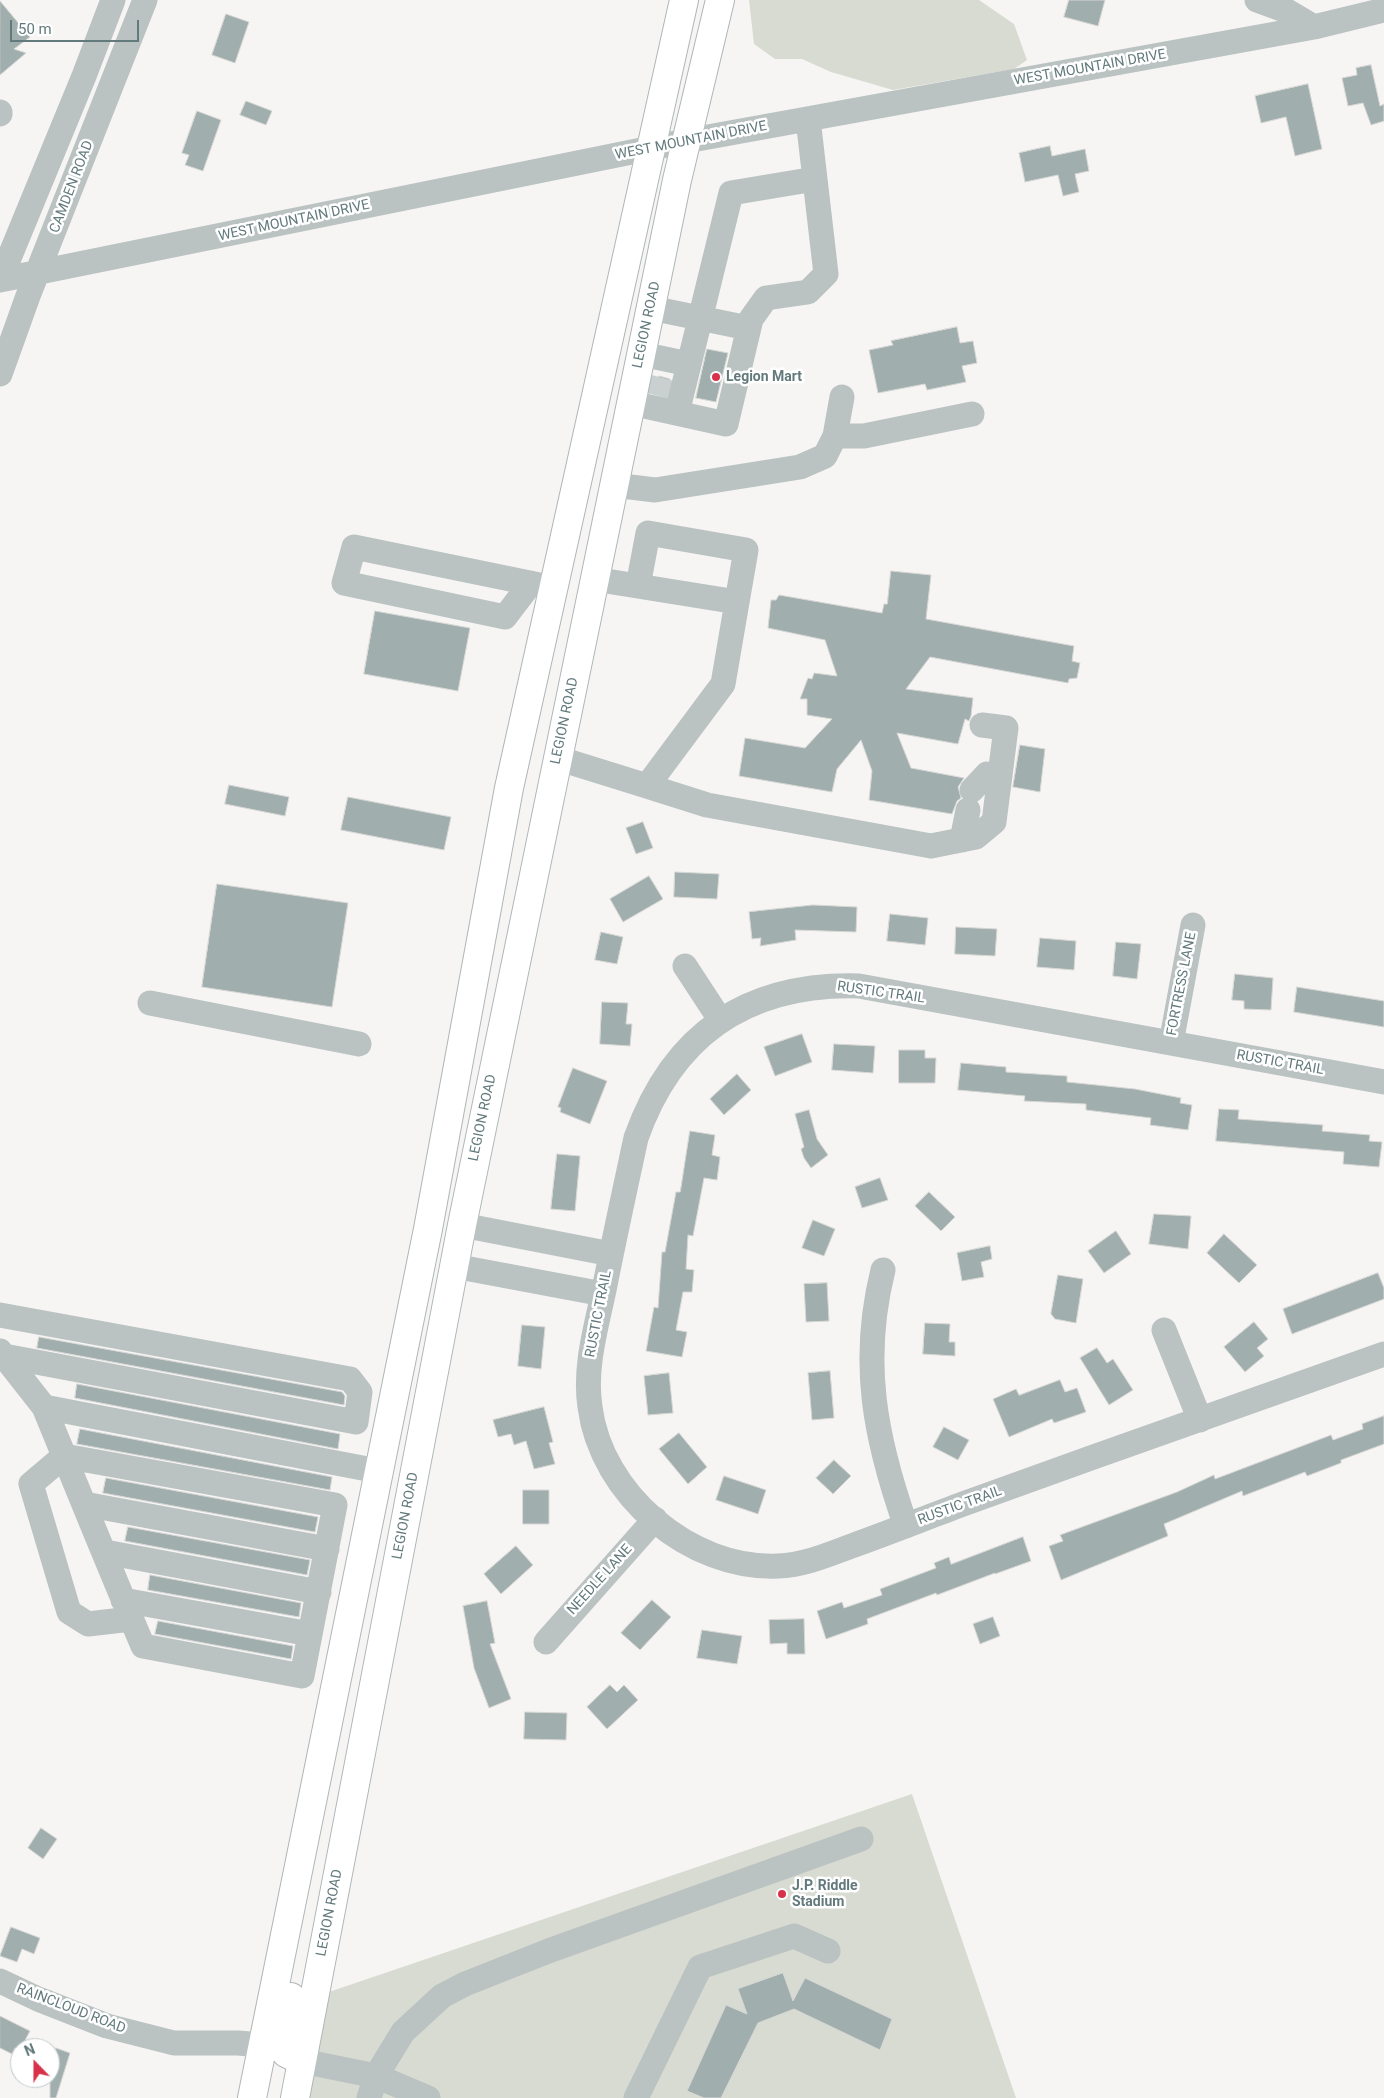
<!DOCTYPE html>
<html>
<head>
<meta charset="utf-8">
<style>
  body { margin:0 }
  #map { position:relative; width:1384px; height:2098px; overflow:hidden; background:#f6f5f3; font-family:Roboto,sans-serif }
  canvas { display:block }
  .north { position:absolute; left:10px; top:2038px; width:50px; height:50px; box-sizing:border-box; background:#fff; border:1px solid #c1cacb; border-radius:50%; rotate:338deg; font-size:14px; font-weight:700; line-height:20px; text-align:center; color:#637a7c }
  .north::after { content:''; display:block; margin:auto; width:18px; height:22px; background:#d73249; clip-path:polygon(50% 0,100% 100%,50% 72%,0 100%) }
  .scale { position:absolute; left:10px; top:20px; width:129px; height:22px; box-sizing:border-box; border:2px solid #637a7c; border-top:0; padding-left:6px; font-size:15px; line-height:18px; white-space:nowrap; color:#637a7c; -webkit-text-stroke:4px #fff; paint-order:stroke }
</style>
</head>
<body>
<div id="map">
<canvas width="1384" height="2098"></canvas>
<div class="north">N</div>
<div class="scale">50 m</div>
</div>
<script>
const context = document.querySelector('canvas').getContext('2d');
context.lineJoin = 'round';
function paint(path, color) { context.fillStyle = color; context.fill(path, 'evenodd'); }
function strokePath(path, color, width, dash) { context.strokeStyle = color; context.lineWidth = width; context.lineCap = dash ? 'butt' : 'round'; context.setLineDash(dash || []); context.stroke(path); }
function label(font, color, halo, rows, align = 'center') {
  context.font = font + ' Roboto,sans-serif'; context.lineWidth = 5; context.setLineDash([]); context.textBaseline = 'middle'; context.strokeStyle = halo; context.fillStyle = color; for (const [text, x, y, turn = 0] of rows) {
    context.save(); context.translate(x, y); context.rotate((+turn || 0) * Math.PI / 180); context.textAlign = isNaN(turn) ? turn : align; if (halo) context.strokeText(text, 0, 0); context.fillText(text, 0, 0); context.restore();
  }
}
paint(new Path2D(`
  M749,0H979L1014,24L1027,60L1014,69L893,90L831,72L802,59H775L754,44Z
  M912,1794L1016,2098H304L323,1994Z`), '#d8dbd2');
const building = new Path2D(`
  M1069,0H1105L1098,26L1064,17Z
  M0,1L30,37L14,49L26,53L0,75Z
  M226,14L249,22L235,63L212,55Z
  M1371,65L1380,106L1384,104V121L1371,125L1363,103L1348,106L1342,78L1357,75L1356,68Z
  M1308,84L1322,149L1295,156L1286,117L1261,123L1255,96Z
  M246,101L272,111L266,125L240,115Z
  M197,111L221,120L203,171L185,165L189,155L182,153Z
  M1050,146L1052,156L1085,149L1089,171L1075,174L1079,192L1063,196L1058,175L1025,182L1019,153Z
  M957,327L960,343L973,341L977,363L962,366L966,382L927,390L925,384L878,393L869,350L893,345L891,341Z
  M707,349L728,353L716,402L696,398Z
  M659,376L670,379L666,396L655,393Z
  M891,571L931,575L926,619L1074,646L1072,661L1080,663L1077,678L1069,679L1068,683L930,657L906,689L973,698L971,716L969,721L965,719L958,744L897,733L911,768L964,778L958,787L961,798L957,801L952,814L869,800L872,771L861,740L837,769L832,792L739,776L745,738L805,748L832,719L807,715V699H800L808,678L812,679L814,673L837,676L825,640L768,628L771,600H776L779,595L882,613L884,604H887Z
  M375,611L470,628L458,691L364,674Z
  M1020,745L1045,749L1040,792L1013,787Z
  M229,785L289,797L285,816L225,804Z
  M348,797L451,817L444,850L341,830Z
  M643,822L653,848L636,854L626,828Z
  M675,872L719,874L717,899L674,897Z
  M649,876L663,899L623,922L610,899Z
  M217,884L348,903L332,1007L202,987Z
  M813,905L857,907L856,932L795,930L796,940L760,946L761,938L752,939L749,912Z
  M890,914L928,918L925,945L887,941Z
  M956,927L997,929L995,956L955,954Z
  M601,932L623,937L617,964L595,960Z
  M1040,938L1076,941L1074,970L1037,967Z
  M1116,942L1141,944L1137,979L1113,976Z
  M1235,974L1273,978L1271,1010L1244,1009V1001L1232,1000Z
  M1297,987L1384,1001V1027L1294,1012Z
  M602,1002L628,1003L626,1024H632L630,1046L600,1044Z
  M802,1034L812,1062L775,1076L764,1047Z
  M834,1044L875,1046L873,1073L832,1070Z
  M899,1050H925V1058H936L935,1083H899Z
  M961,1063L1006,1067V1072L1067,1076V1082L1135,1089L1181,1098L1180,1103L1192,1105L1188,1130L1150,1125L1151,1118L1086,1110V1104L1024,1101L1025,1096L958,1090Z
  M573,1068L607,1081L590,1124L560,1112L561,1108L558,1107Z
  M737,1074L751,1090L724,1115L710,1099Z
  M1219,1109L1239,1110L1238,1119L1323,1125L1322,1131L1370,1135L1369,1141L1382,1142L1379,1167L1343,1164L1344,1152L1216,1141Z
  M809,1110L817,1139L828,1155L811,1168L804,1158L801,1149L804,1147L795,1114Z
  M690,1131L715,1135L712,1155L720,1157L717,1180L704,1178L693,1236L688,1235L686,1269L694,1270L692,1292H683L676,1330L687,1332L682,1357L646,1351L654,1307L658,1308L662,1252H665L676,1192H680Z
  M557,1154L580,1156L575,1211L551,1209Z
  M880,1178L888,1200L862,1208L855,1187Z
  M929,1192L955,1217L941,1231L915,1206Z
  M1154,1214L1191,1216L1188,1249L1149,1244Z
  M813,1220L835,1229L824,1256L802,1248Z
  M1116,1231L1131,1254L1104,1273L1088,1251Z
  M1224,1234L1257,1265L1239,1283L1207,1253Z
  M990,1246L992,1259L981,1262L984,1277L962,1281L957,1253Z
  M1378,1273L1384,1288V1299L1292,1334L1283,1309Z
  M1058,1275L1083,1279L1076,1323L1055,1319L1051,1314Z
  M827,1283L829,1321L806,1322L804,1284Z
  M1254,1322L1268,1339L1257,1348L1264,1356L1245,1372L1224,1347Z
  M925,1323L950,1324L949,1342H955V1356L923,1354Z
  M522,1325L545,1327L541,1369L518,1366Z
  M39,1337L342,1392L345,1396L344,1405L37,1348Z
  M1097,1348L1107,1363L1113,1359L1133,1390L1109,1405L1080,1358Z
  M830,1371L834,1418L812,1420L808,1373Z
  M669,1373L673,1413L648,1415L644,1376Z
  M1060,1380L1065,1392L1077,1388L1086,1412L1054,1423L1052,1419L1009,1437L993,1399L1016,1389L1019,1395Z
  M77,1384L340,1434L338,1449L75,1398Z
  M544,1407L553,1442L549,1443L555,1464L534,1469L526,1441L514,1445L511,1434L498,1437L493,1420Z
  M1384,1416V1444L1341,1460V1463L1307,1476L1305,1472L1243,1496L1242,1491L1164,1524L1168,1536L1061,1580L1049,1546L1063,1541L1060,1535L1177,1492L1214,1475L1215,1479L1331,1435L1333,1440L1363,1429L1362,1424Z
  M944,1427L969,1440L958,1460L933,1447Z
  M80,1429L332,1477L330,1490L77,1444Z
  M679,1433L707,1467L688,1484L659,1449Z
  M834,1460L851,1476L833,1494L816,1478Z
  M724,1476L766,1490L758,1514L716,1500Z
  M106,1478L318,1517L315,1532L103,1493Z
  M523,1490H549V1524H523Z
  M128,1527L310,1560L307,1575L125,1541Z
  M1023,1537L1031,1561L995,1574V1573L937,1595L936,1593L867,1619L868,1624L826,1639L817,1611L842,1602L844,1608L882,1595L880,1589L936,1568L934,1563L949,1557L951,1564Z
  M516,1546L533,1565L501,1594L484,1574Z
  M150,1575L301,1603L299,1617L148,1590Z
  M652,1600L671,1617L640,1650L621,1633Z
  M487,1601L495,1643L490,1644L511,1699L489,1708L474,1668L463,1606Z
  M993,1617L1000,1636L980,1644L973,1624Z
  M804,1619L805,1654H787V1643L770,1644L769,1620Z
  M158,1621L293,1646L291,1659L155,1634Z
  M702,1630L742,1636L737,1664L697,1658Z
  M610,1685L617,1692L624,1685L638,1700L607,1729L587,1707Z
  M525,1712L567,1713L566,1740L524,1739Z
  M41,1828L57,1839L43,1859L28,1848Z
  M11,1927L40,1938L34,1954L22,1949L17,1962L0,1956Z
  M783,1973L793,2001L805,1978L892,2019L880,2050L794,2009L758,2023L721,2098H704L687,2091L726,2005L747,2014L738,1989Z
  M0,2016L30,2031L21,2048H15L12,2054L0,2048Z
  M56,2048L70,2053L56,2098H50V2066Z`);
paint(building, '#a0aeae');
strokePath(building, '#d7d7d5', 1);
strokePath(new Path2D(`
  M658,396L663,378`), '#cad0cf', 25, [25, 12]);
const major = new Path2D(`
  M291,1997L283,2046L286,2053L302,2061
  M252,2098L428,1229L509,788L684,0
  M295,2098L462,1225L677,180L720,0`);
strokePath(major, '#aeb6b7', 30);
strokePath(new Path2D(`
  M1257,0L1287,11L1314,27
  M0,112V114
  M0,280L686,141L1314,27L1384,10
  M0,280L84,76L113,0
  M651,308L748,328
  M641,354L689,364
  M0,374L28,296L145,0
  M631,403L726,424L751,319L766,298L808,292L826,274L808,119
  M677,413L731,193L815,179
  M835,436H864L972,414
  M614,485L655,490L800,467L825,456L835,436L842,397
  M594,579L737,602L746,550L648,533L638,586
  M531,583L505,617L344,583L354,547L554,588
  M557,758L647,786L723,684L737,602
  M647,786L707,805L931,846L976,837L994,822L1006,728L982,725
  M972,790L987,774L1000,776
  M962,840L968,810
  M685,966L721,1021
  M150,1003L359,1044
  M1171,1043L1193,925
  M1384,1082L859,986C748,983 673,1033 636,1138C625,1189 614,1239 604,1290C596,1328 584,1368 590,1407C601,1494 690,1570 778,1566C806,1565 832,1553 857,1544C893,1531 928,1517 963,1504C1103,1453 1244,1404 1384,1354
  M462,1225L611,1254
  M454,1266L603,1294
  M883,1270C860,1362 875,1438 906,1526
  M0,1315L350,1379L360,1392L356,1422L4,1356
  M1164,1330L1200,1420
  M0,1351L44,1407
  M84,1504L327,1549
  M105,1552L319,1592
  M123,1600L310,1634
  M131,1619L88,1624L69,1612L31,1484L64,1456L335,1505L302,1676L143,1646C109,1567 77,1487 44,1407L378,1471
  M546,1642L655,1519
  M0,1981L38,1999L107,2026L174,2043H238L262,2045
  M302,2061L376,2076L428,2098
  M369,2098L376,2076L403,2032L442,1996L465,1984L551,1950L861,1839
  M636,2098L700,1967L794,1936L828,1951`), '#bac2c2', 25);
strokePath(major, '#fff', 28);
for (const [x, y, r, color] of [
  [716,377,5,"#d73249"],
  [782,1894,5,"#d73249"]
]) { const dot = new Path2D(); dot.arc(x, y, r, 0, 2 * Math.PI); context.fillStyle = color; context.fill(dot); strokePath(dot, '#fff', 2); }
label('14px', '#637a7c', '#fff', [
  ["WEST MOUNTAIN DRIVE",1090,68,-10],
  ["WEST MOUNTAIN DRIVE",691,141,-11],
  ["CAMDEN ROAD",72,187,-69],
  ["WEST MOUNTAIN DRIVE",294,221,-12],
  ["LEGION ROAD",647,325,-78],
  ["LEGION ROAD",565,721,-78],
  ["FORTRESS LANE",1182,984,-79],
  ["RUSTIC TRAIL",881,993,8],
  ["RUSTIC TRAIL",1280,1063,10],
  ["LEGION ROAD",483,1118,-78],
  ["RUSTIC TRAIL",599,1314,-79],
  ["RUSTIC TRAIL",960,1506,-20],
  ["LEGION ROAD",406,1516,-79],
  ["NEEDLE LANE",600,1580,-48],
  ["LEGION ROAD",330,1913,-79],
  ["RAINCLOUD ROAD",71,2009,21]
]);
label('bold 14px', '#637a7c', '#fff', [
  ["Legion Mart",726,377],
  ["J.P. Riddle",792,1886],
  ["Stadium",792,1902]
], 'left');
</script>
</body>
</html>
